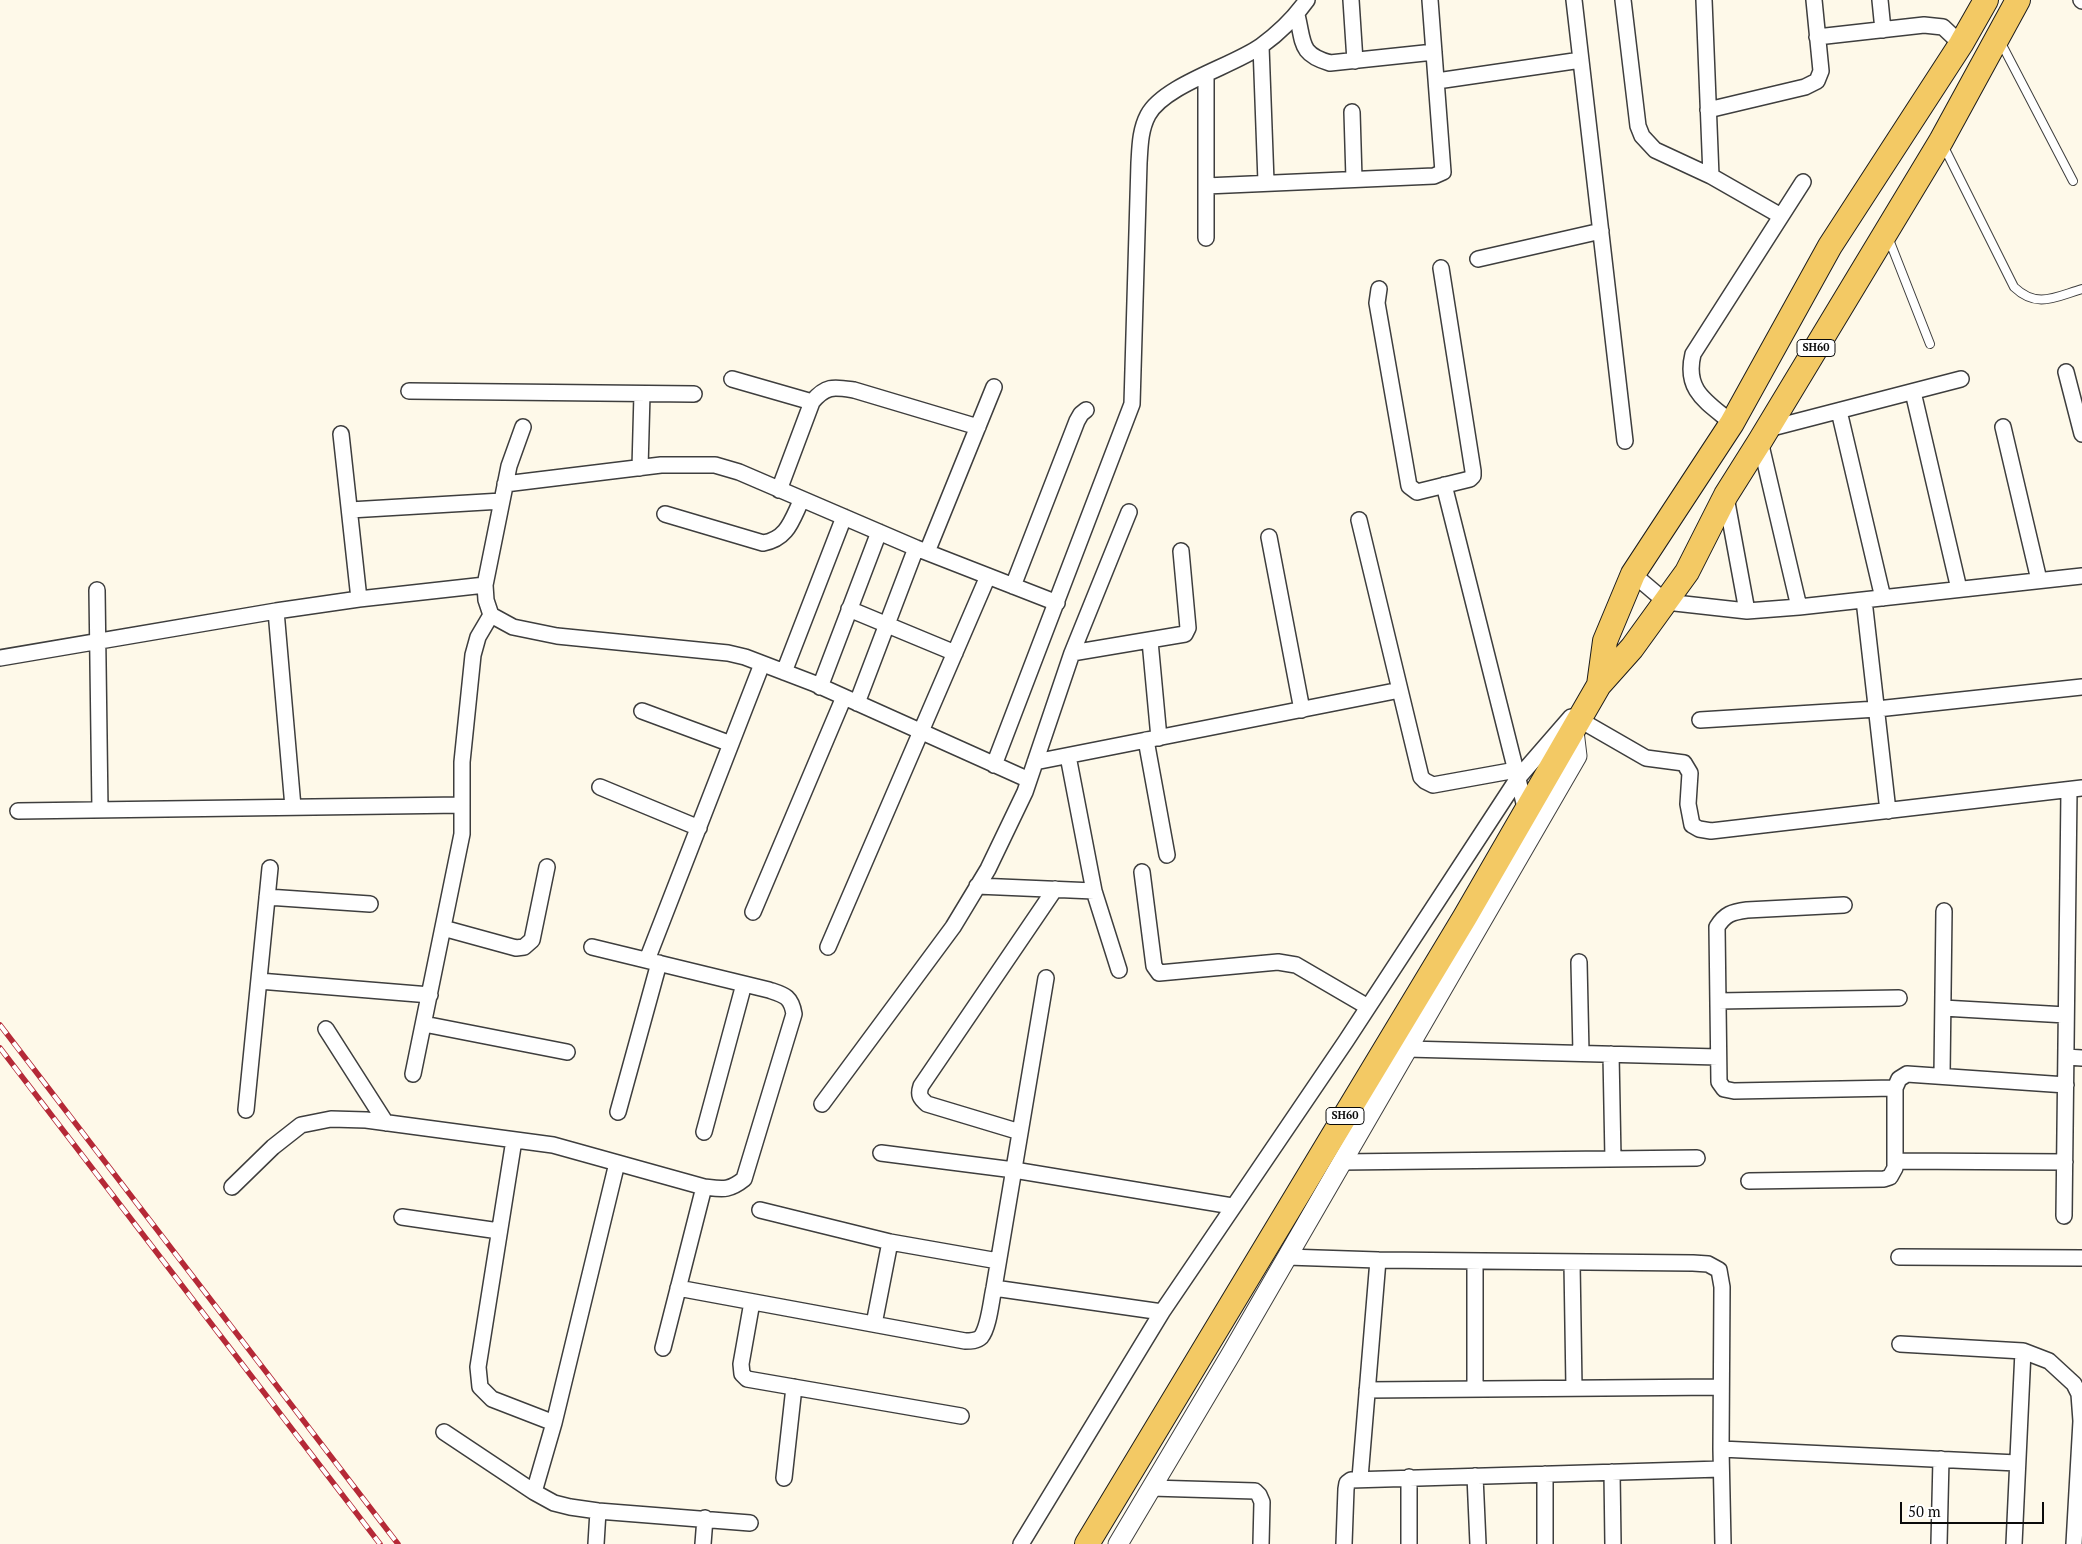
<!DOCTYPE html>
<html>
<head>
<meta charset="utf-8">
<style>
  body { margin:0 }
  #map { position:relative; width:2082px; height:1544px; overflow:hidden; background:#fef9e9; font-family:"PT Serif",serif }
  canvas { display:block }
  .scale { position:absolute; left:1900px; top:1502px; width:144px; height:22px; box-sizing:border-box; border:2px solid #0b0b0b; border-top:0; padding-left:6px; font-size:15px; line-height:18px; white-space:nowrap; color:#0b0b0b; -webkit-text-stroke:4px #fff; paint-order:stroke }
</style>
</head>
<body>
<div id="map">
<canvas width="2082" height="1544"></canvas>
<div class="scale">50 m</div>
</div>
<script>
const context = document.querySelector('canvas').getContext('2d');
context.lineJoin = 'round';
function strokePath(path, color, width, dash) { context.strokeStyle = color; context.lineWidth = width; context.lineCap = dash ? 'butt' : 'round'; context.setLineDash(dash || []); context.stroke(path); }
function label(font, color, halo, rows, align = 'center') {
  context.font = font + ' "PT Serif",serif'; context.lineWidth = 5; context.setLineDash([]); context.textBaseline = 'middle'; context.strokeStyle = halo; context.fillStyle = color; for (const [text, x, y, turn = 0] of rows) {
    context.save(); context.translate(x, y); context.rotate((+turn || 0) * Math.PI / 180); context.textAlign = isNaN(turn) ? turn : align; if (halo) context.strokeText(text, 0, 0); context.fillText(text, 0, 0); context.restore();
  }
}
const service = new Path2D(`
  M2000,41L2073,181
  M1943,145L2014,287C2037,309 2055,297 2082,289
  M1888,237L1930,344`);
const minor = new Path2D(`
  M1351,0L1355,61
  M1574,0L1625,441
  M1623,0L1638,126L1642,136L1655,150L1711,176L1781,216
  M1704,0L1711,176
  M1880,0L1883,30
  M2081,0L2082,1
  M1297,15C1304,43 1299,54 1330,63L1434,52
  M1817,37L1924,25L1943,27L1961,44
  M1261,46L1266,182
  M1437,81L1581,60
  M1708,110L1805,87L1817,81L1821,71L1814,0
  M1352,112L1354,179
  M1206,186L1434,176L1443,172L1430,0
  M1206,238V75
  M1478,259L1601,231
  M1379,289L1377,303L1409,486L1417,492L1470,479L1473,476V471L1441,268
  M2066,372L2082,434
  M732,379L812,402
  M409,391L694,394
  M1913,392L1959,589
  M1839,411L1883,598
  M1732,423C1707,402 1684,391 1693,354L1803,182
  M523,427L509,466L485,585L486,600L491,615L513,627L557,636L728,653L745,657L813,683L1029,780
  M2003,427L2039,580
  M1768,429L1961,379
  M341,434L359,599
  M1760,441L1799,607
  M640,468L642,394
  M505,484L661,465H715L739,472L916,548L1057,603
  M1444,485L1526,811
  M779,490L812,402C826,385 834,387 854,390L978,427
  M1726,497L1747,611
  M350,510L502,501
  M665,514L763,543C788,539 792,519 802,499
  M1359,520L1421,777L1425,781L1433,785L1516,770
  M1269,537L1302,710
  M927,552L994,387
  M1633,574L1666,602L1747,611L1799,607L2082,576
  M1013,586L1077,421L1081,414L1086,410
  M97,590L100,810
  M1864,600L1888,811
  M849,609L955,653
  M276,611L293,807
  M1150,641L1159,738
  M1072,653L1185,634L1188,628L1181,551
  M0,658L276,611L359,599L485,585
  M784,672L844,517
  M820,687L879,532
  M857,703L916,548
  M642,711L731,744
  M1580,720L1646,758L1684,763L1690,773L1688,804L1692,825L1699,829L1711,831L2082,788
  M1700,720L1877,709L2082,687
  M1146,740L1167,855
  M1068,756L1094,891L1119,970
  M1035,762L1400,690
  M994,765L1132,404L1139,163C1140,147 1140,130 1148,115C1164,85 1233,66 1261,46C1279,33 1295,17 1307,0
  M600,787L699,828
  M18,811L462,805
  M1142,872L1154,966L1159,973L1278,962L1296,965L1368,1007
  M977,886L1094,891
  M267,897L370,904
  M1844,905L1747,910C1732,912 1725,914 1717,927L1719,1082L1724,1089L1734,1091L1895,1088
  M753,912L844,697
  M443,928L516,948L524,947L532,940L547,867
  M828,947L988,576
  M647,960L762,664
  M1579,962L1581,1053
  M259,981L430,995
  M1718,1001L1899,998
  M1943,1008L2066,1015
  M424,1024L567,1052
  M326,1029L386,1123
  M1407,1049L1718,1057
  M1611,1054L1613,1159
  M2066,1057L2082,1058
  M413,1074L462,834V762L473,655L478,637L491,615
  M1942,1075L1944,911
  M822,1104L953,927L988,869L1025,792L1072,653L1129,512
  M246,1110L270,868
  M618,1112L659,963
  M704,1132L744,984
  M1020,1132L927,1104C920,1098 918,1095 921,1086L1055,889
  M514,1140L478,1367L480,1387L492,1399L554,1423
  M881,1153L1014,1170L1232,1206
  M1895,1161L2065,1162
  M1341,1162L1697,1158
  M1749,1181L1884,1179L1890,1177L1895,1168V1088L1899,1079L1907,1074L2066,1085
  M232,1187L273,1147L301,1125L331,1119L366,1120L553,1145L704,1187C723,1189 729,1191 744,1179L794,1014C791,996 784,995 769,990L592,947
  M760,1210L890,1242L998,1261
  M2064,1216L2069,791
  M402,1217L499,1231
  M1287,1257L1378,1260L1693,1263L1708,1264L1719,1270L1722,1287L1721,1449L1723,1544
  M1899,1257L2082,1258
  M1572,1263L1574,1388
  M678,1288L965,1341C971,1341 977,1341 981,1337C989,1327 991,1301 994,1288L1046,978
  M994,1288L1162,1312
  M752,1302L741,1364L742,1374L747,1379L961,1416
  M874,1324L890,1242
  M1900,1344L2023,1351L2049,1361L2074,1384L2079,1394L2081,1421L2074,1544
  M663,1348L704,1187
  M1475,1389V1262
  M1367,1390L1721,1387
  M444,1432L534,1492L554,1503L570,1507L598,1511L750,1523
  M1721,1449L2017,1463
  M1612,1472L1613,1544
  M1545,1474V1544
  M1475,1476L1478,1544
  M1409,1477V1544
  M784,1478L794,1387
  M1360,1478L1378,1260
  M1151,1488L1255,1491L1259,1495L1262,1502L1261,1544
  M534,1492L554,1423L617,1163
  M596,1544L598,1511
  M703,1544L705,1518
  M1021,1544L1162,1312L1346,1041L1518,778L1571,717
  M1344,1544L1346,1489L1347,1483L1351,1480L1721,1469
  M1939,1544L1941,1459
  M2014,1544L2023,1351`);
const tertiary = new Path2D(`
  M1118,1544L1231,1354L1577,756L1574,731`);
const primary = new Path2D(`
  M1599,685L1605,641L1633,574L1732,423L1830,246L1961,44L1986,0
  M1087,1544L1465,917L1599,685L1632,648L1687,572L1726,495L1760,441L1941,141L2018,0`);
strokePath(service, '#3e3e3e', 10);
strokePath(minor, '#3e3e3e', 18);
strokePath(tertiary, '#3e3e3e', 21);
strokePath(primary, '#1c1c1c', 26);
strokePath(service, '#fff', 8);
strokePath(minor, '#fff', 15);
strokePath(tertiary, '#fff', 19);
strokePath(primary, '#f3c964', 24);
const rail = new Path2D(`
  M0,1025L398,1544
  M0,1048L380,1544`);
strokePath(rail, '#b52937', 5.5);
strokePath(rail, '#fff', 4, [11]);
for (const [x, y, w] of [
  [1816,348,38],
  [1345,1116,38]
]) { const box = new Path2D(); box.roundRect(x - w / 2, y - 8.5, w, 17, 4); context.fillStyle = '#fff'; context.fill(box); strokePath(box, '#0b0b0b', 1); }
label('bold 11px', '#0b0b0b', null, [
  ["SH60",1816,348],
  ["SH60",1345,1116]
]);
</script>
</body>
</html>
